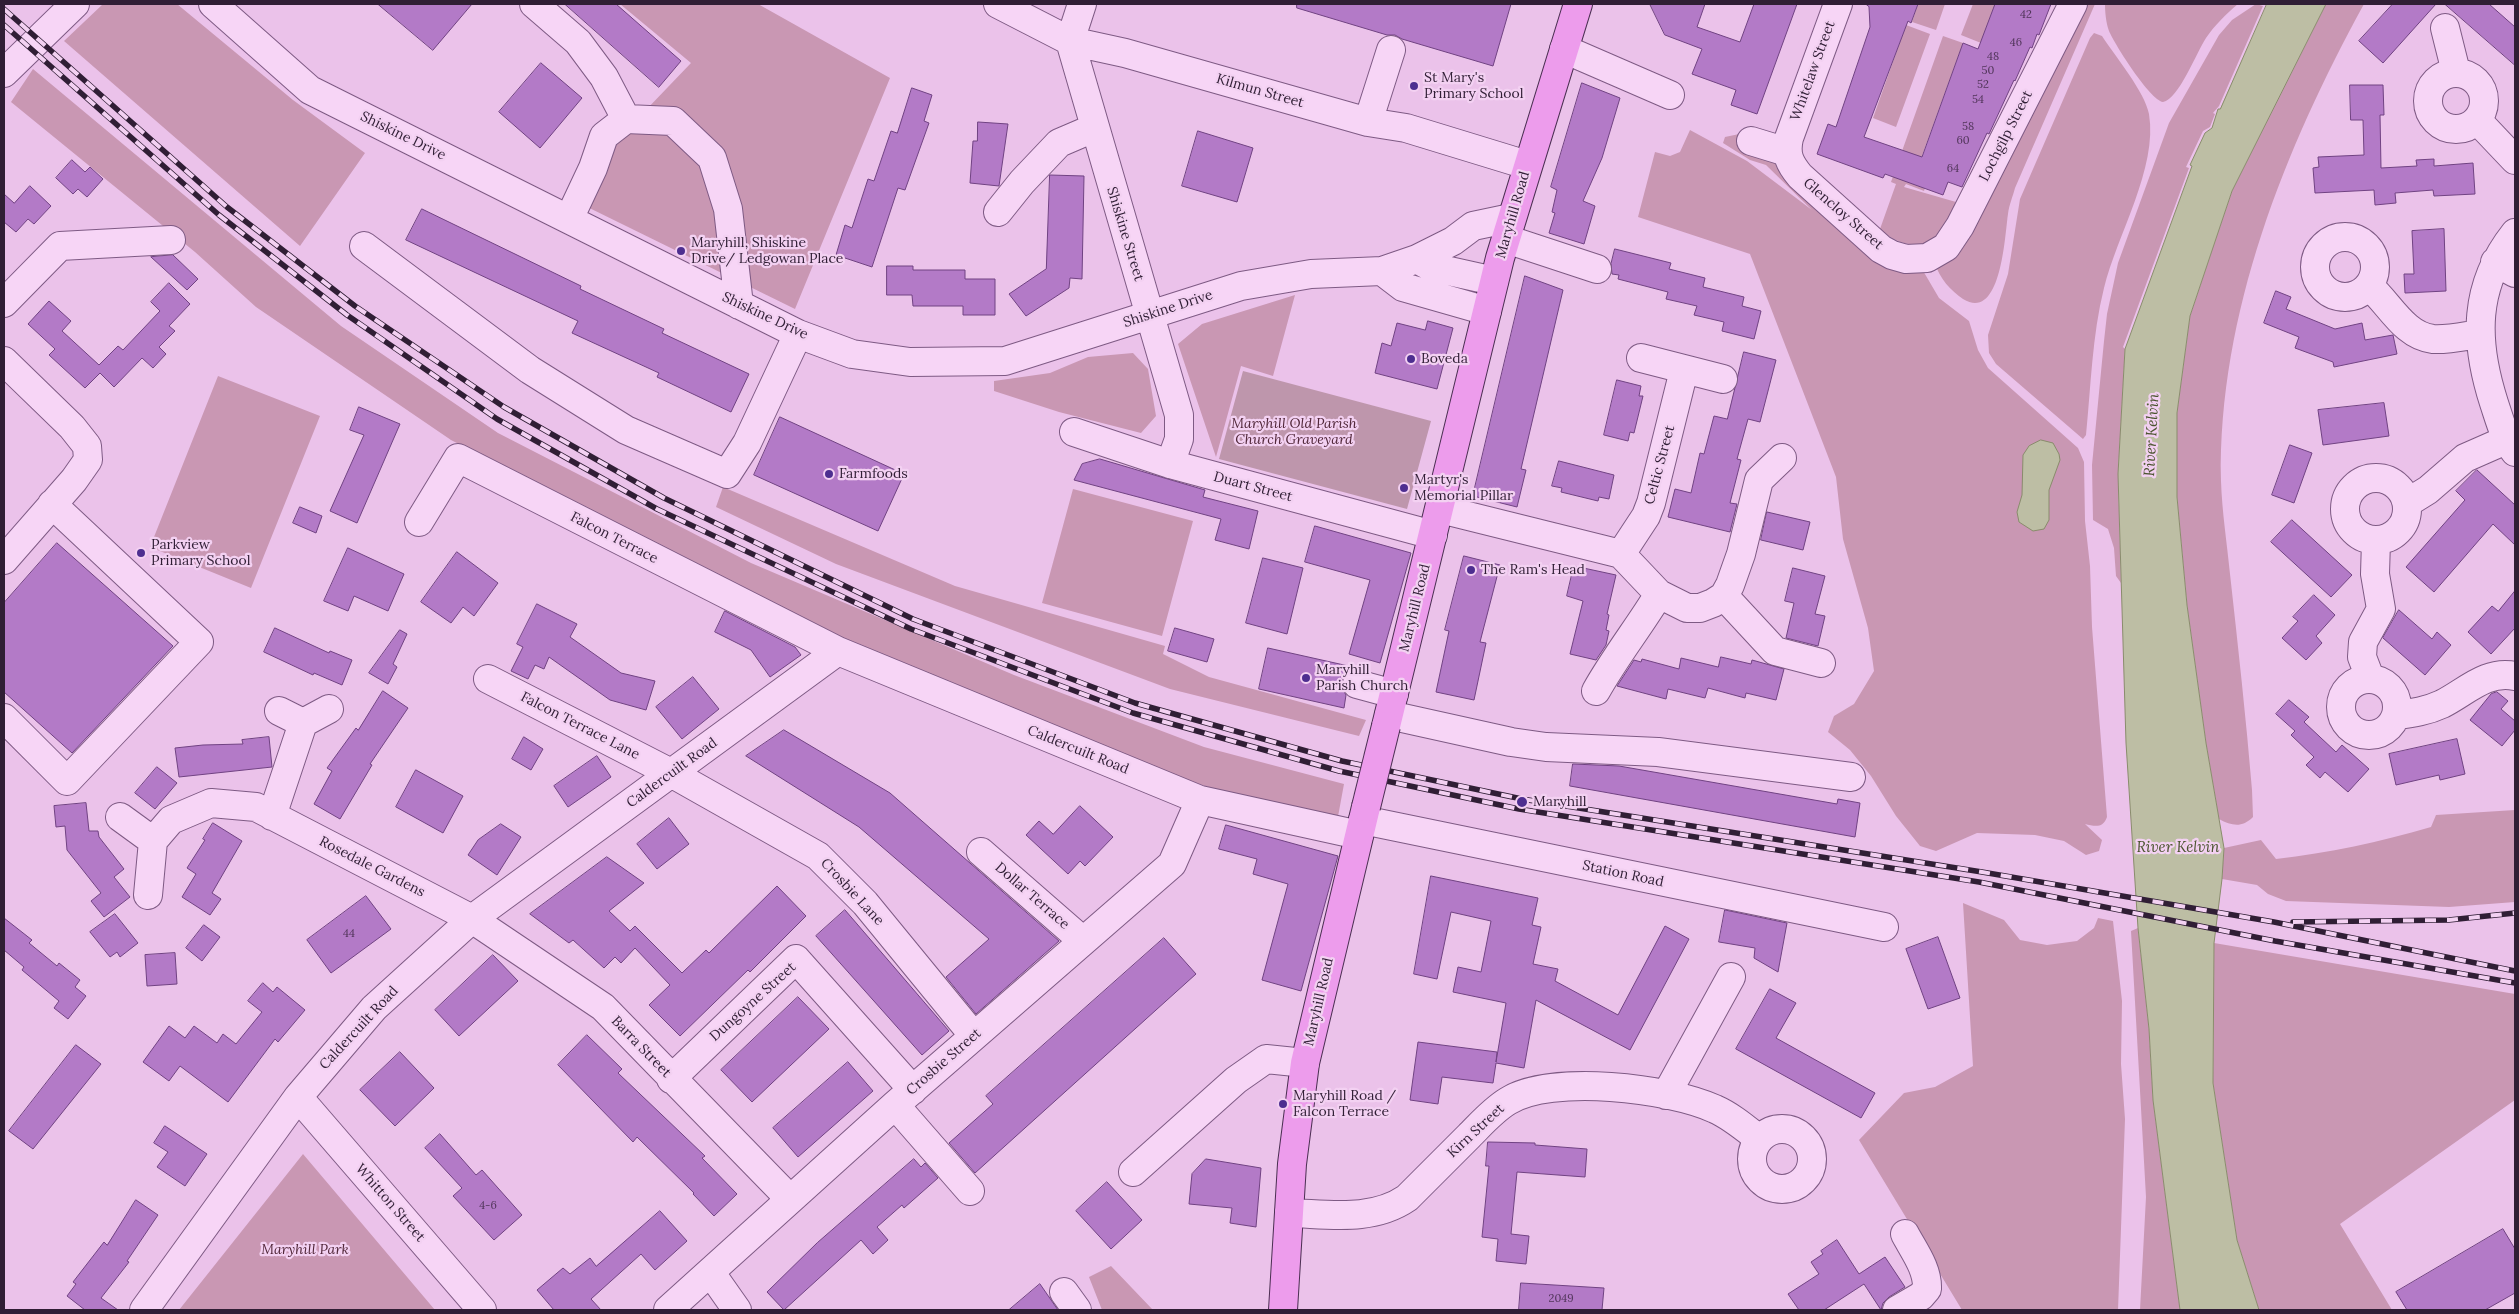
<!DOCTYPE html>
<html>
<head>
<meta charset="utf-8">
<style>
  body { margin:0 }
  #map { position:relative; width:2519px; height:1314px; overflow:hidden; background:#ebc2ea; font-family:Lora,serif }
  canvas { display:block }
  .frame { position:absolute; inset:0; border:5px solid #301e35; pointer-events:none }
</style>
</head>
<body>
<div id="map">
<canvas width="2519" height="1314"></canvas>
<div class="frame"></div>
</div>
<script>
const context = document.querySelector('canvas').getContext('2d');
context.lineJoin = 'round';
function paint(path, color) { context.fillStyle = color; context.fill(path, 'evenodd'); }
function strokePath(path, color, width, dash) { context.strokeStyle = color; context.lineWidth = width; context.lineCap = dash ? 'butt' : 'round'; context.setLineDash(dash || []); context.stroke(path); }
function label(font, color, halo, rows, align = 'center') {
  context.font = font + ' Lora,serif'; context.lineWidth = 4.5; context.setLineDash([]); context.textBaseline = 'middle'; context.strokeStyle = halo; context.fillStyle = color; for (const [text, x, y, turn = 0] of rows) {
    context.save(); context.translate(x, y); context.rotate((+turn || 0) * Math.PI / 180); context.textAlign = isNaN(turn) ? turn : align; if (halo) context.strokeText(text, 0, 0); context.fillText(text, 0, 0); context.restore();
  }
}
paint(new Path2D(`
  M103,4H177L293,100L365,153L300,246L64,41Z
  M620,4H758L890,78L795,309L569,198L608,115L645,111L691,63Z
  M1918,4H1945L1936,30L1912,22Z
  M1973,4H1995L1981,43L1961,35Z
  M2074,4H2095L2015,188C2013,196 2009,205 2008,214C2005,232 2002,323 1963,299C1951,291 1939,278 1935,263Z
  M2105,4H2238C2226,14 2215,25 2206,38C2196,53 2179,99 2163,102C2150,100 2115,45 2109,31C2106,23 2105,12 2105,4Z
  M2256,4L2263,6L2219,106L2213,113L2215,114L2210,127L2203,131L2186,167L2189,168L2123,347L2125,349L2118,474L2121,583L2116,576L2114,548L2108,529L2093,520L2092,465L2104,341L2107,314L2118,263L2169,123L2219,35L2232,20Z
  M2326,4H2364C2285,148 2218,314 2221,481C2222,512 2227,543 2230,574C2238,646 2246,718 2252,790L2253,817C2242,828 2232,826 2219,819L2206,743L2187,605L2177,497V413L2190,316L2232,191Z
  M1906,25L1930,34L1896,127L1873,118Z
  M2094,33L2102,36C2115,56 2145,92 2149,114C2158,168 2117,235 2104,288C2092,336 2091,386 2086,435L2083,439L1996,364L1989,353L1988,335L2008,274L2020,199L2090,38Z
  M1943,36L1963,43L1912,183L1925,188L1924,191L1906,184L1904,187L1956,202C1951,212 1946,225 1939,233C1923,253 1895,244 1880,229L1896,184L1891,182Z
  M33,69L341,326L498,433L751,563L1014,675L1204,747L1344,784L1337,822L1176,778L819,630L451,440L256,307L195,252L11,102Z
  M1690,130L1747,161L1812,210L1766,165L1750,160L1723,143L1725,137L1744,133L1773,159L1922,269L1939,298L1969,321L1978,350L1988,368L2078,448L2084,462L2085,521L2090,566L2092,627L2107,817C2103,829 2094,826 2085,824L2102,840L2099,851L2086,855L2064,841L2035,835L1977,833L1936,851L1920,846L1896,816L1871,776L1850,750L1828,732L1834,716L1854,704L1874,671L1868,628L1843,539L1836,477L1750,254L1638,217L1655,152L1670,156L1680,152Z
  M1295,295L1273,376L1241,366L1216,457L1178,344L1202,324Z
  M1133,353L1148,369L1156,416L1141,433L1059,412L994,391V381L1050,373L1088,357Z
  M218,376L320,416L251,588L150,547Z
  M723,487L955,586L1165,646L1163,654L1209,677L1366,720L1359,736L1170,689L836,564L716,507Z
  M1073,489L1193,521L1162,636L1042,603Z
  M2515,810V902L2449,907L2286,901L2268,894L2257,885L2222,879L2224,848L2261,840L2276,859C2329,853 2379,842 2431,827L2436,815Z
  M1963,903L2004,920L2020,940L2047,945L2077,941L2094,928L2098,918L2113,921L2122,1001L2121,1064L2125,1119L2118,1310H1962L1859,1140L1904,1093L1935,1087L1973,1066Z
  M2138,928L2149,1029L2153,1100L2180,1310H2140L2146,1197L2131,931Z
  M2214,943L2515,994V1100L2340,1224L2392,1310H2259L2237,1240L2213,1083Z
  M303,1154L435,1310H179Z
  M1111,1266L1153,1310H1102L1089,1277Z`), '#c997b3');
paint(new Path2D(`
  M1243,371L1431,421L1407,509L1219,459Z`), '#be96ac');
const water = new Path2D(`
  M2267,4H2326L2232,191L2190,316L2177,413V497L2187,605L2206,743L2224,848L2222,879L2214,943L2213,1083L2237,1240L2259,1310H2180L2153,1100L2149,1029L2138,928L2126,743L2118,474L2125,349L2192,166L2190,165L2205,133L2212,128L2218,109H2220Z
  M2041,440L2053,443L2059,454L2060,460L2049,490V520L2044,529L2033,531L2019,522L2017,512L2022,495L2023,455L2029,446Z`);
paint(water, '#bdbea4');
strokePath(water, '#898c6c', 1);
const building = new Path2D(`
  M378,4H472L433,50Z
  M565,4H616L681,61L659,87Z
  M1297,4H1511L1493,66L1402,39L1395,35H1387L1297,8Z
  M1650,4H1705L1697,27L1740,42L1754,4H1797L1757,114L1731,105L1736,90L1692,74L1702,49L1665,35Z
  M1866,4H1918L1911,23L1908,21L1864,137L1922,157L1963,43L1978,49L1995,4H2051L2039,35L2037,34L2032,48L2030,47L2015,81L2014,80L1989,134L1987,133L1962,187L1948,182L1943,195L1885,174L1883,178L1817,154L1828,124L1836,127L1870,27L1869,7Z
  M2393,4H2436L2383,63L2359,41Z
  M2445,4H2489L2515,27V65Z
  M541,63L582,98L540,148L499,112Z
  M1582,83L1620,98L1602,158L1583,201L1595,206L1584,244L1549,233L1555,213L1552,212L1557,190L1551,187Z
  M2350,85H2383L2384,115H2380L2381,168L2417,166L2416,160L2434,159V166L2473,163L2475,194L2434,196L2433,190L2395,193L2396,203L2375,205L2374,190L2315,193L2313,168L2319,167L2318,157L2364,155L2363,120H2351Z
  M912,88L932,95L924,121L929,123L905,190L898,188L872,267L836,255L845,225L852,228L868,179L874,181L891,131L897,133Z
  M978,122L1008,124L999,186L970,183L973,141H977Z
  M1198,131L1253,148L1237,202L1182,186Z
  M72,160L85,172L90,167L103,179L87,197L78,189L73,194L56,178Z
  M1050,175L1084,176L1082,279L1070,278L1069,288L1026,316L1009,294L1046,269Z
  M30,186L51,206L34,224L28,219L16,232L4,222V194L14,203Z
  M422,209L581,286L580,289L664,329L662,333L749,374L731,412L657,377L659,373L572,333L578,321L406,240Z
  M2444,229L2446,291L2405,293L2404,274H2414L2412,231Z
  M1615,249L1671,263L1669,269L1705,278L1703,287L1744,297L1742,306L1761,311L1754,339L1722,331L1724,322L1694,315L1697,306L1666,299L1668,292L1618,279L1619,275L1612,274L1611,264Z
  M173,255L198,279L187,290L151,257Z
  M887,266H913V270H965V279H995V315H963V306H913L912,295H887Z
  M1525,276L1563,290L1521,469L1526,470L1517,507L1473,496Z
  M169,283L190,304L169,326L175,331L159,347L166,354L153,368L142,358L114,387L100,373L85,388L49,355L55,349L28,324L49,301L71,321L62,331L99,365L118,346L123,350L160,311L151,302Z
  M2276,291L2291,297L2286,309L2335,329L2362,323L2365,340L2393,335L2397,354L2334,367L2333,362L2295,348L2299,337L2264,323Z
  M1428,321L1453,328L1437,389L1375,373L1382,343L1391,346L1397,323L1425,330Z
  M1744,352L1776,360L1760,422L1748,419L1737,459L1741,460L1730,503L1737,504L1730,532L1668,517L1675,489L1691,493L1700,453L1704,454L1714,416L1727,419Z
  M1617,380L1641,386L1639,396H1643L1634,433L1630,432L1628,441L1604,435Z
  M2384,403L2389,436L2323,445L2318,410Z
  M359,407L400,424L357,523L330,511L364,435L350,430Z
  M780,417L904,474L878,531L754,475Z
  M2290,445L2312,453L2294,503L2272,495Z
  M1100,459L1205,490L1203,497L1258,511L1249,549L1215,540L1221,519L1074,480L1082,464Z
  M1559,461L1614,475L1609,499L1599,497L1598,501L1561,492L1562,488L1552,486Z
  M2477,470L2515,505V545L2493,524L2434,592L2406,567L2465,500L2456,491Z
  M300,507L322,516L316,533L293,523Z
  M1767,512L1810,522L1803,550L1761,540Z
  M2292,520L2352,575L2331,597L2271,542Z
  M1315,526L1411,553L1380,663L1349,654L1370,580L1305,562Z
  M57,543L173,646L72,753L4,692V603Z
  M348,548L404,574L388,611L354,596L348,611L324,601Z
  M457,552L498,583L474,616L463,607L451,623L421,602Z
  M1464,556L1500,565L1480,642L1486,643L1474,700L1436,692L1449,631L1445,630Z
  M1263,558L1303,568L1287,634L1246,623Z
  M1574,566L1616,575L1607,614L1609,615L1606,630L1609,631L1606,645L1596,660L1570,654L1583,601L1567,596Z
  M1793,568L1825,576L1815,614L1825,616L1818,646L1786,638L1794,603L1785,601Z
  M2515,591V628L2491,654L2468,632L2492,606L2498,611Z
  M2314,595L2335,615L2316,636L2322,643L2306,660L2282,638L2298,621L2293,617Z
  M537,604L577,624L570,637L621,673L655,681L646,710L610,700L549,657L544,669L535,665L528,679L511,671L523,647L517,644Z
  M2399,610L2432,639L2437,632L2451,645L2425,675L2383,638Z
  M725,611L795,647L801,655L770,677L751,650L715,632Z
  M275,628L329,653L330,651L352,660L342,685L314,673L313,675L264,652Z
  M1175,628L1214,639L1207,662L1168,651Z
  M400,630L407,634L393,664L397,667L388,684L369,673Z
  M1268,648L1353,667L1342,680V688L1346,695L1344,708L1259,689Z
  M1721,657L1751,664L1752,660L1784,669L1776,700L1746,693L1745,698L1708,688L1705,698L1668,689L1666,699L1617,686L1634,660L1641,662L1642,659L1679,669L1681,658L1718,667Z
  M693,677L719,709L682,739L656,707Z
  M383,691L408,708L370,764L372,765L340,819L314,804L332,771L327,768L356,728L358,730Z
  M2497,692L2508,701L2501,709L2515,721V730L2502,746L2470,720L2491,694Z
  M2289,700L2309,717L2304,722L2336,752L2342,745L2369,769L2348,792L2325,772L2320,778L2306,765L2314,757L2291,735L2295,731L2276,714Z
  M784,730L890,793L1059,941L976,1014L946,977L989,939L859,827L746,756Z
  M269,737L272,767L179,777L175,748L203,745L243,744L242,740Z
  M524,737L543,749L531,770L512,759Z
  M2457,739L2465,774L2440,780L2439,775L2396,785L2389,754Z
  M597,756L611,777L568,807L554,786Z
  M1573,764L1619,766L1837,804L1838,799L1860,803L1855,837L1570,786Z
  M157,767L177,783L155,809L135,793Z
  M416,770L463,796L443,833L396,807Z
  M86,803L89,831H98L99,837L124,869L114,877L130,897L104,917L91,901L101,893L67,850L65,826L56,827L54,806Z
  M1080,806L1113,837L1085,866L1080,861L1068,874L1026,835L1039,821L1053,834Z
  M669,818L689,844L657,869L637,844Z
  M213,823L242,841L212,893L221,899L210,915L182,897L196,874L187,868L205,840L203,839Z
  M501,824L521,837L497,875L468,855L478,840Z
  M1226,825L1338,856L1301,991L1262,980L1288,884L1253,874L1257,859L1219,849Z
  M607,857L644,883L609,911L630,931L635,926L682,973L706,950L709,953L777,886L806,916L750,972L748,970L680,1036L649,1005L670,985L635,948L621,963L615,957L604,968L573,940L569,943L530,914Z
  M1431,876L1538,898L1532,925L1541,927L1533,964L1558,969L1555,981L1618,1015L1665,926L1689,939L1630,1050L1536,1000L1524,1068L1496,1063L1493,1083L1442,1077L1438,1104L1410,1100L1418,1042L1497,1052L1496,1062L1506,1003L1453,992L1458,967L1481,972L1491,921L1451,912L1437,979L1414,974Z
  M366,896L391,929L331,973L307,940Z
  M845,910L949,1031L922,1055L816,936Z
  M1725,910L1787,923L1778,972L1754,958L1755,948L1719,942Z
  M115,914L138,943L120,957L117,952L110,957L90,932Z
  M4,918L32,940L29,943L57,966L59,963L80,980L75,987L86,996L68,1019L54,1008L59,1001L22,970L24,967L4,950Z
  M204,925L220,937L202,961L186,948Z
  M1938,937L1960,998L1928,1009L1906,949Z
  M1164,938L1196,974L975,1173L949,1143L993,1104L986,1096Z
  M175,953L177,984L147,986L145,955Z
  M493,955L518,981L459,1036L435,1010Z
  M263,983L273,992L277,987L305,1010L278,1042L275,1039L228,1102L180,1066L169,1081L143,1062L169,1026L185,1038L194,1026L217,1043L223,1034L236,1044L262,1012L248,1001Z
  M1770,989L1796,1003L1776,1038L1875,1093L1861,1118L1736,1049Z
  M798,997L829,1029L752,1102L721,1070Z
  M587,1035L622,1069L618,1073L705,1156L702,1158L737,1194L714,1216L693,1194L694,1193L637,1137L633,1142L558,1065Z
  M76,1045L101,1064L33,1149L9,1131Z
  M400,1052L434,1088L395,1126L360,1090Z
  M848,1062L873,1091L798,1157L773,1128Z
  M165,1126L207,1154L185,1186L157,1167L168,1152L154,1143Z
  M440,1134L476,1175L482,1170L522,1215L494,1240L453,1196L462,1188L425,1148Z
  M1488,1142L1535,1143V1145L1587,1149L1585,1177L1517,1172L1511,1234L1529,1236L1526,1264L1496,1261L1498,1239L1482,1237L1489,1166H1486Z
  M914,1159L921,1167L925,1163L938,1178L904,1208L902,1205L877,1227L888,1240L873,1254L861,1240L784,1310L767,1292L817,1243Z
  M1206,1159L1261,1168L1256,1227L1230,1223L1232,1208L1189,1204L1192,1174Z
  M1107,1182L1142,1220L1111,1249L1076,1211Z
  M136,1200L158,1215L127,1261L129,1262L101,1298L118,1310H85L67,1296L76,1284L73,1282L104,1242L107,1245Z
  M660,1211L687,1241L655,1270L641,1254L591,1299L601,1310H554L537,1290L563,1268L570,1274L590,1258L596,1266Z
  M2503,1229L2515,1249V1293L2485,1310H2407L2396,1292Z
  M1837,1240L1859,1274L1885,1257L1905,1287L1889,1297L1883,1303L1881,1310L1864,1284L1824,1310H1799L1788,1294L1819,1274L1811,1262L1823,1254L1821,1251Z
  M1521,1283L1604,1288L1602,1310H1519Z
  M1040,1284L1058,1310H1009Z`);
paint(building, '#b37ac7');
strokePath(building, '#704282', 1);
const minor = new Path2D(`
  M213,4L310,90L798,334L852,354L910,362L1005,361L1241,286L1311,274L1382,271L1417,259L1453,241L1473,226L1511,218
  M534,4L578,42L604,77L626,119
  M998,4L1070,41L1125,53L1368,122L1406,128L1527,165
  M1082,4L1070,41L1179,415V439L1170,464
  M1838,4L1789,138C1785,155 1790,164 1800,176L1881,249L1892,255L1906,259L1927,258L1946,247L1960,226L2073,4
  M2445,28L2456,72
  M1564,49L1670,95
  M2428 101a28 28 0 1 1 56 0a28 28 0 1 1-56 0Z
  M4,73L75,4
  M2477,120L2515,160
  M1368,122L1391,50
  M1751,141L1787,152
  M998,212L1022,182L1059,143L1094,128
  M569,219L593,168L604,136L626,119L673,121L712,158L728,209L739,305
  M2515,233C2473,286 2474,341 2494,403C2500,421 2504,437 2515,452
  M2315 267a30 30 0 1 1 60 0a30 30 0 1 1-60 0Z
  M1506,239L1597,269
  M364,246L530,370L626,430L727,474L747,443L798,334
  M1417,259L1431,267L1494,281
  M2495,262L2515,273
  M1382,271L1403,287L1487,311
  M2369,286C2389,303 2404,336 2433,339C2448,340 2465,336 2479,334
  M4,303L60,246L171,240
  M1641,358L1723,379
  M4,361L72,427L87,446L88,460L74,480L4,560
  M1074,432L1170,464L1433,535
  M2345 509a31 31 0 1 1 62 0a31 31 0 1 1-62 0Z
  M2407,503L2428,490L2465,458L2506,440
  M1440,509L1621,554L1659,594L1687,608H1700L1713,603L1724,596L1730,585L1741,554L1759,480L1782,458
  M419,522L458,458L838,651
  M1621,554L1646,516L1651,503L1684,370
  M1724,596L1775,651L1821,663
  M2370,678L2362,657L2363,642L2381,609L2375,574L2376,541
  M2341 707a28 28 0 1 1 56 0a28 28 0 1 1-56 0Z
  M488,679L671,773L818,856L865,903L974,1036
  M1357,684L1394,694
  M1596,691C1615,657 1639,627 1659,594
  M279,711L303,723
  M1389,715L1511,742L1546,747L1658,752L1851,777
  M2397,715C2413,713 2427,711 2442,704C2466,692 2486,670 2515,676
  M4,718L67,781L199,642L52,504
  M272,816L303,723L329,709
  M120,817L153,841
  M1363,820L1884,927
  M981,852L1083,941
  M148,895L153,841L171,820L211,803L256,807L472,919L603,1007L790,1199
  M671,1079L796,959L913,1090
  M1666,1095L1731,977
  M298,1097L482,1310
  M895,1105L970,1191
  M1752 1159a30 30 0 1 1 60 0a30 30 0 1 1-60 0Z
  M1133,1172L1236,1080L1266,1059L1305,1063
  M1289,1213C1329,1214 1372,1222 1407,1198C1428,1177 1448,1157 1469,1136C1481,1124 1493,1110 1508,1101C1551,1074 1670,1088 1715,1109C1731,1116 1745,1128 1759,1139
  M711,1273L737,1310
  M1064,1292L1077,1310
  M144,1310L298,1097L374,1008L472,919L838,651L1200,800L1359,835
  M668,1310L895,1105L1172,864L1200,800
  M1897,1310L1921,1296L1927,1289C1928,1269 1914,1251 1905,1234`);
const major = new Path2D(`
  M1386,726L1500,258L1578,4
  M1283,1310L1292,1164L1305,1063L1366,807`);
strokePath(minor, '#7e5a84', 30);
strokePath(major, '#4b2f52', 30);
strokePath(minor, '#f7d5f6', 28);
strokePath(major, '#ed9cec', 28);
const rail = new Path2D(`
  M4,9L227,207L355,306L504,407L664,498L913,619L1135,703L1342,761L1522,799L1982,872L2274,922L2515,971
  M4,25L219,215L347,315L497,419L657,509L911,629L1133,713L1339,771L1519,809L1979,882L2275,941L2515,983
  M2293,922L2449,920L2515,913`);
strokePath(rail, '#301e35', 5.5);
strokePath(rail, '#f3d1f2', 4, [11]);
const majorBridge = new Path2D(`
  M1366,807L1386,726`);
strokePath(majorBridge, '#4b2f52', 30, []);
strokePath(majorBridge, '#ed9cec', 28);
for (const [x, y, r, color] of [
  [1414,86,5,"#4d2e90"],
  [681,251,5,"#4d2e90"],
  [1411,359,5,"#4d2e90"],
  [829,474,5,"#4d2e90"],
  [1404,488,5,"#4d2e90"],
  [141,553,5,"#4d2e90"],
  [1471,570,5,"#4d2e90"],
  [1306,678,5,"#4d2e90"],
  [1522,802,6,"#4d2e90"],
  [1283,1104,5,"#4d2e90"]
]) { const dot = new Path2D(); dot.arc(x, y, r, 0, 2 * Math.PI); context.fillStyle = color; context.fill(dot); strokePath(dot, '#f3d1f2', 2); }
label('11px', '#51355a', null, [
  ["42",2026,15],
  ["46",2016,43],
  ["48",1993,57],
  ["50",1988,71],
  ["52",1983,85],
  ["54",1978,100],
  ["58",1968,127],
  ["60",1963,141],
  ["64",1953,169],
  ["44",349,934],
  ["4-6",488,1206],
  ["2049",1561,1299]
]);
label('14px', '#301e35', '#f3d1f2', [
  ["Whitelaw Street",1813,71,-70],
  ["Kilmun Street",1260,91,16],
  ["Shiskine Drive",403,136,26],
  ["Lochgilp Street",2006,136,-63],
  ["Glencloy Street",1843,214,41],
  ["Maryhill Road",1513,215,-74],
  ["Shiskine Street",1125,234,73],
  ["Shiskine Drive",1168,309,-18],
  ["Shiskine Drive",765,316,25],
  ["Celtic Street",1660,465,-75],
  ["Duart Street",1253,487,15],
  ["Falcon Terrace",614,538,27],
  ["Maryhill Road",1415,608,-76],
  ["Falcon Terrace Lane",580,726,27],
  ["Caldercuilt Road",1078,750,22],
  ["Caldercuilt Road",672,773,-36],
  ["Rosedale Gardens",372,867,27],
  ["Station Road",1623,874,12],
  ["Crosbie Lane",852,892,47],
  ["Dollar Terrace",1032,896,41],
  ["Dungoyne Street",753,1002,-42],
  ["Maryhill Road",1319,1002,-77],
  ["Caldercuilt Road",359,1028,-47],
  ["Barra Street",641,1047,46],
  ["Crosbie Street",944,1062,-41],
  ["Kirn Street",1476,1131,-43],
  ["Whitton Street",390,1203,49]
]);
label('14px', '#301e35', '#f3d1f2', [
  ["St Mary's",1424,78],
  ["Primary School",1424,94],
  ["Maryhill, Shiskine",691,243],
  ["Drive/ Ledgowan Place",691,259],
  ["Boveda",1421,359],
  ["Farmfoods",839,474],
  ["Martyr's",1414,480],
  ["Memorial Pillar",1414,496],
  ["Parkview",151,545],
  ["Primary School",151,561],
  ["The Ram's Head",1481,570],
  ["Maryhill",1316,670],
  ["Parish Church",1316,686],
  ["Maryhill",1533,802],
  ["Maryhill Road /",1293,1096],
  ["Falcon Terrace",1293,1112]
], 'left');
label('italic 14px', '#502638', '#f3d1f2', [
  ["Maryhill Old Parish",1294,424],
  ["Church Graveyard",1294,440],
  ["Maryhill Park",305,1250]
]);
label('italic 15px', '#4a542e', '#f3d1f2', [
  ["River Kelvin",2152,435,-87],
  ["River Kelvin",2178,848]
]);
</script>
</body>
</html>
